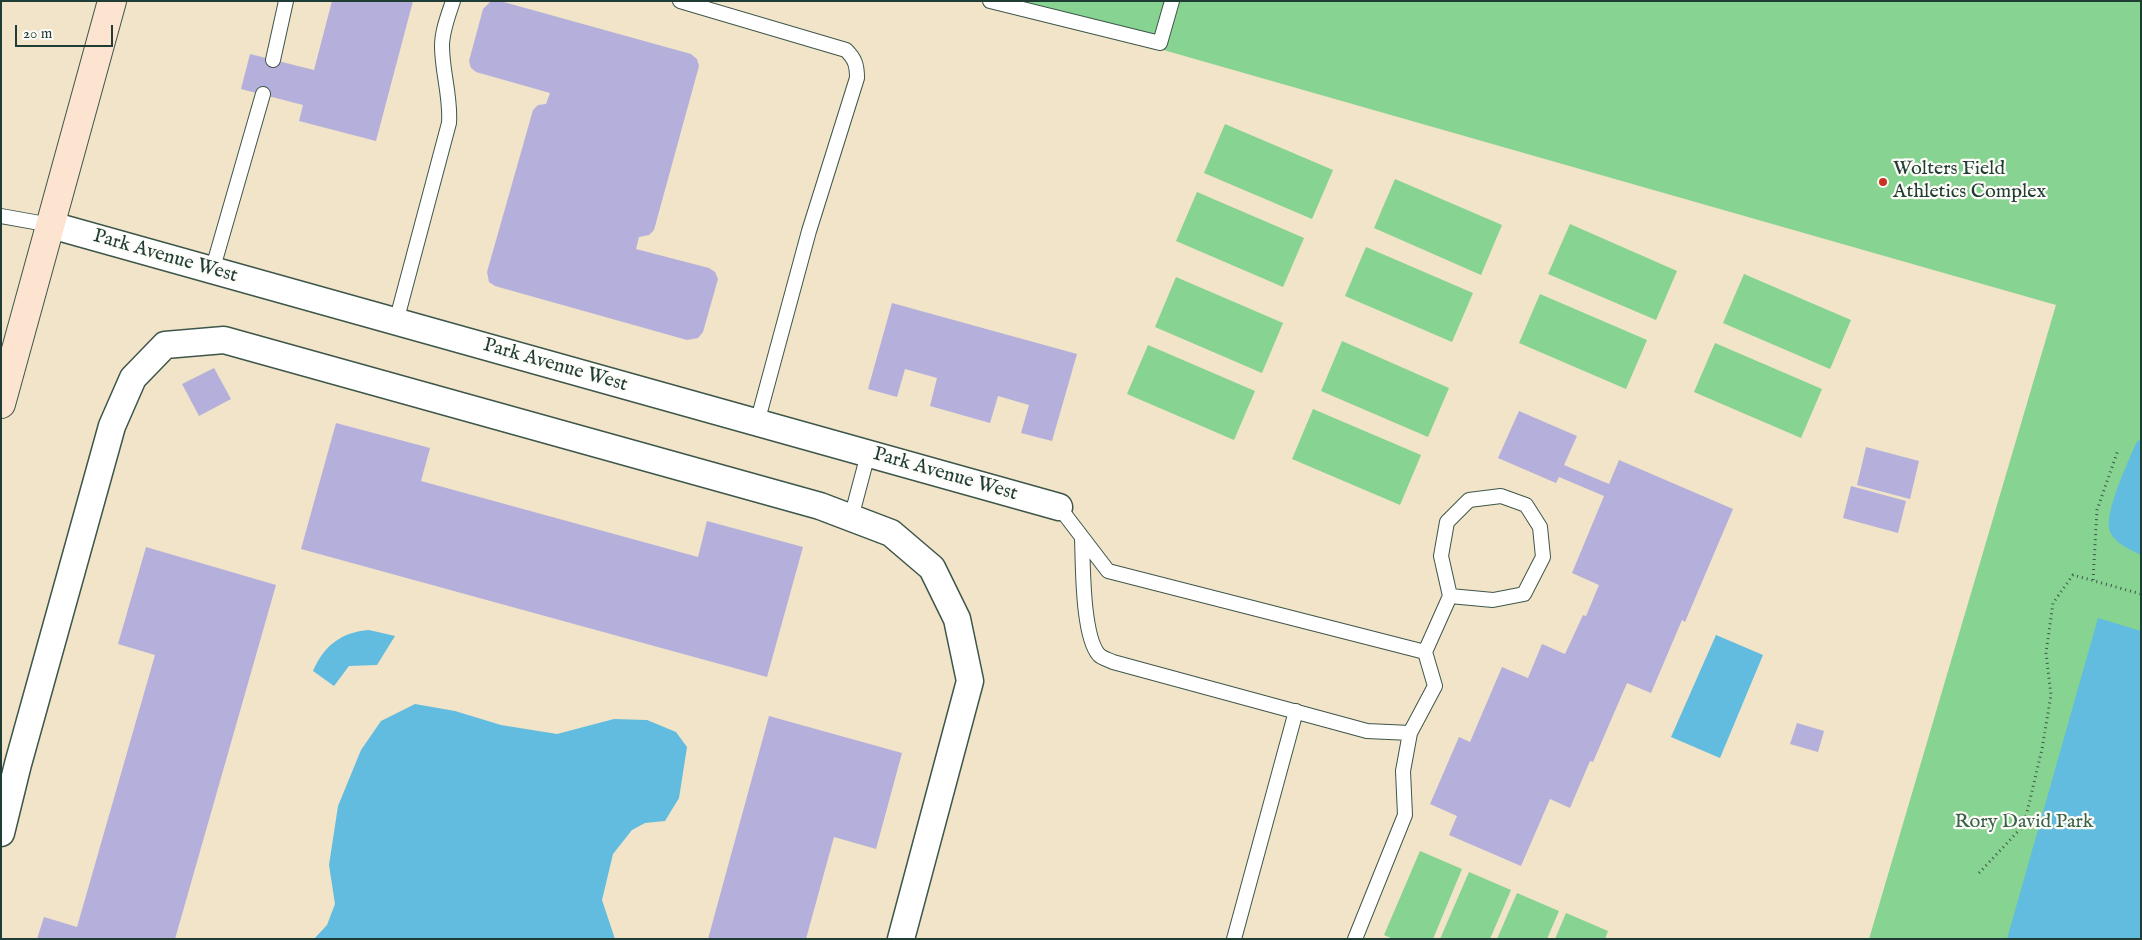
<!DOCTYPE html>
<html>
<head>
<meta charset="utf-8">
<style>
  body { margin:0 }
  #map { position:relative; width:2142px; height:940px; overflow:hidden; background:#f1e4c8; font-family:"IM FELL English",serif }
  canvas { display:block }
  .frame { position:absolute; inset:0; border:2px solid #1f3d34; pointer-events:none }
  .scale { position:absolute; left:15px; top:25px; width:98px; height:22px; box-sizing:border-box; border:2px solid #1f3d34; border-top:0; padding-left:6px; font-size:15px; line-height:18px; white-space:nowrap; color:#1f3d34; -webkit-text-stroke:4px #fdfcf7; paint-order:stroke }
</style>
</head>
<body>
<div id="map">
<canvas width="2142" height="940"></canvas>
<div class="frame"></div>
<div class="scale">20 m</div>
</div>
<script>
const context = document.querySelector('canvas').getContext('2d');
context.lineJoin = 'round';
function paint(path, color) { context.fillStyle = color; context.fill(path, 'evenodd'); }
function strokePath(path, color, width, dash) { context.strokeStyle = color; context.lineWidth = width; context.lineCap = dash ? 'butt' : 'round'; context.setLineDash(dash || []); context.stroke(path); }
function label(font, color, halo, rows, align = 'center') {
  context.font = font + ' "IM FELL English",serif'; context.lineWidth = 4.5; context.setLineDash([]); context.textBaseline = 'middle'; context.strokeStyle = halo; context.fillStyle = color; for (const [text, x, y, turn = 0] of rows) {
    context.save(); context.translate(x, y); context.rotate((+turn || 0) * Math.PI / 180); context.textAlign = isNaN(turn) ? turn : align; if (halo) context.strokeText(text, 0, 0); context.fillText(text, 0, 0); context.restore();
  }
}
paint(new Path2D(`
  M992,1H2141V939H1869L2056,305Z
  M1225,124L1333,170L1312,219L1204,173Z
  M1395,179L1502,225L1481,275L1374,228Z
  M1197,192L1304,238L1283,287L1176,241Z
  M1570,224L1677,271L1656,320L1548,274Z
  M1366,247L1473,293L1452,342L1345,296Z
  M1744,274L1851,320L1830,369L1723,323Z
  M1176,277L1283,323L1262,373L1155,327Z
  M1540,294L1647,340L1626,389L1519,343Z
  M1342,341L1449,388L1428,437L1321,391Z
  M1715,343L1822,389L1801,438L1694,392Z
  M1148,345L1255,391L1234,440L1127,394Z
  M1313,409L1421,455L1400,505L1292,459Z
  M1420,851L1462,869L1433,939H1393L1384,935Z
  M1469,872L1511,890L1490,939H1440Z
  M1517,893L1559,911L1547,939H1497Z
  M1566,913L1608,931L1605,939H1555Z`), '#87d391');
paint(new Path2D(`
  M2141,439V555C2129,549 2116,544 2110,532C2103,513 2129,461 2136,443Z
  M2098,618L2141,631V939H2007Z
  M369,630L395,636L377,665L349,666L334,686L313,671C324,646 341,632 369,630Z
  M1716,635L1763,655L1720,758L1671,737Z
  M415,704L455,711L501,725L557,734L614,719L647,720L676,732L687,747L679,798L665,821L645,823L632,830L613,854L602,900L615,939H314L327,925L335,904L329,865L338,806L361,750L381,721Z`), '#61bcdf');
paint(new Path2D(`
  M332,1H413L376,141L299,121L303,105L241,89L250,54L314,70Z
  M491,1H500L691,54L697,59L699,66L654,230L649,235L639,237L636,249L709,268L715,272L718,279L703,332L698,338L687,340L495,286L489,282L487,272L533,110L538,105L546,104L550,93L476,72L471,68L469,61L483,9Z
  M892,303L1077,354L1052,441L1021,433L1029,405L998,396L990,423L930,406L937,378L905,369L897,397L868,389Z
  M214,368L231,399L199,416L182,384Z
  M1519,411L1577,436L1564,465L1609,484L1619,460L1733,509L1685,622L1682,620L1651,693L1627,683L1593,762L1590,761L1570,808L1550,799L1521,866L1449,835L1457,816L1430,804L1459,737L1470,742L1502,667L1528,678L1542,644L1565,654L1583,615L1586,616L1599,585L1572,573L1604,496L1559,477L1556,483L1498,458Z
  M336,423L430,448L421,481L698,557L707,521L803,547L767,677L301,549Z
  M1866,447L1919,461L1910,499L1857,485Z
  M1851,486L1906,501L1898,533L1843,518Z
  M146,547L276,585L175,939H37L44,917L77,927L155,655L118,644Z
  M769,716L902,753L876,849L834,837L806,939H708Z
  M1797,723L1824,731L1818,752L1790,744Z`), '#b5b0db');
const lane = new Path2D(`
  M680,1L846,50C855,59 857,65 857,78L809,231L757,423
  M990,1L1160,43L1172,1
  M273,60L286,1
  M1,216L51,225
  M212,271L263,94
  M396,322L449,123C451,97 442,72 442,46C442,31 448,16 453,1
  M1059,507L1108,571L1425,652L1435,686L1410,733L1403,771L1405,815L1355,939
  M851,518L868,454
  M1082,537C1083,563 1082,636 1099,655C1102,658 1109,660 1113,662L1367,731L1410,733
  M1425,652L1450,596L1441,556L1447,522L1469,500L1501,496L1526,505L1540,527L1543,557L1524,594L1493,600L1450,596
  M1234,939L1296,711`);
const street = new Path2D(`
  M51,225L1059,507
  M1,833L18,764L112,426L133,378L165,345L224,340L820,506L891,533L932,568L957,619L970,681L901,939`);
const secondary = new Path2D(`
  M1,404L112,1`);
strokePath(lane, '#3e564a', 16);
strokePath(street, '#3e564a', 29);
strokePath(secondary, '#3e564a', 30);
strokePath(new Path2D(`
  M2093,580L2097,510L2118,450
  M1979,873L2024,825L2042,749L2051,695L2046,653L2053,603L2073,575L2141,594`), '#3e564a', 3, [1, 4]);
strokePath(lane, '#fff', 14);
strokePath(street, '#fff', 26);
strokePath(secondary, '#fde4d0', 28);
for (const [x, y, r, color] of [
  [1883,182,5,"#c8321e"]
]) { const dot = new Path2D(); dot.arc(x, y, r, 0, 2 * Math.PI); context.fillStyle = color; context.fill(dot); strokePath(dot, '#fdfcf7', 2); }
label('20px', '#1f3d34', '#fdfcf7', [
  ["Wolters Field",1893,170],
  ["Athletics Complex",1893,193]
], 'left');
label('20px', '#1f3d34', '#fdfcf7', [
  ["Park Avenue West",165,257,16],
  ["Park Avenue West",555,366,16],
  ["Park Avenue West",945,475,16]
]);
label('20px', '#39624b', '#fdfcf7', [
  ["Rory David Park",2024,823]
]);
</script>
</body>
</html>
